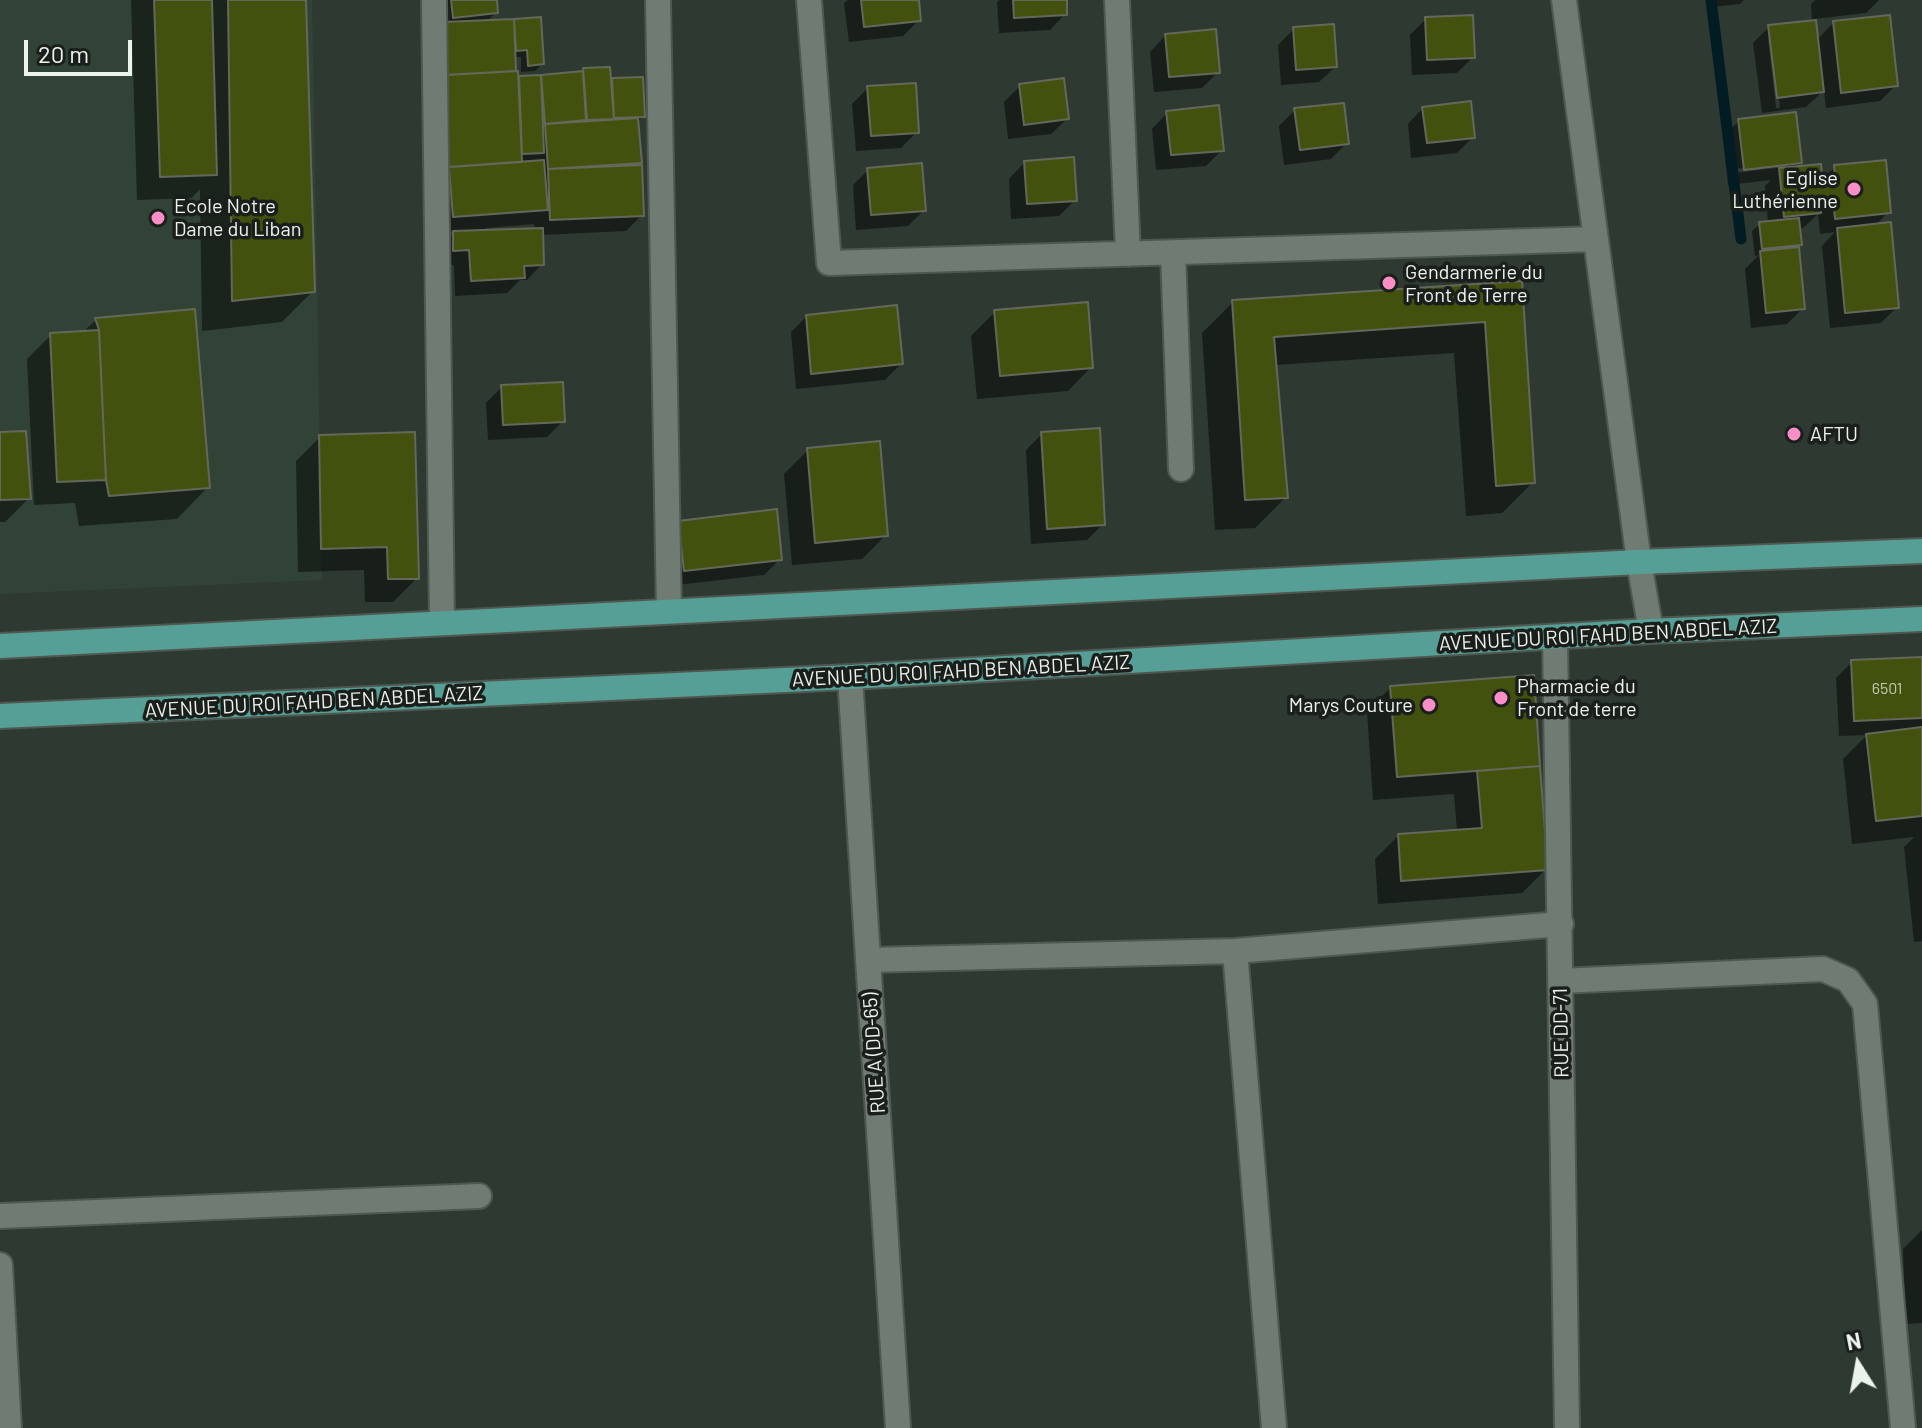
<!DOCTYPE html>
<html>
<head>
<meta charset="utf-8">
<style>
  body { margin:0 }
  #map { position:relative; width:1922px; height:1428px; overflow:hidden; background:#2e3931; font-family:Barlow,sans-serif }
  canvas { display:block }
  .north { position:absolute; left:1818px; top:1324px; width:80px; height:80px; -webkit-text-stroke:6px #1a1f1b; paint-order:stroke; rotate:349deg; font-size:22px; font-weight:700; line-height:32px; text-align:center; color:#ecf3ed }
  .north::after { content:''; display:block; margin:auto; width:28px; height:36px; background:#ecf3ed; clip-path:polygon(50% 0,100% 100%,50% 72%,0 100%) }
  .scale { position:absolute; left:24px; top:40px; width:108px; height:36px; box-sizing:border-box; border:4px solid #ecf3ed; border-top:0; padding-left:10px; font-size:24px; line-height:28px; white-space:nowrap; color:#ecf3ed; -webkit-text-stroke:6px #1a1f1b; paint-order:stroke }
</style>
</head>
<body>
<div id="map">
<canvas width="1922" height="1428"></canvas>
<div class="north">N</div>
<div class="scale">20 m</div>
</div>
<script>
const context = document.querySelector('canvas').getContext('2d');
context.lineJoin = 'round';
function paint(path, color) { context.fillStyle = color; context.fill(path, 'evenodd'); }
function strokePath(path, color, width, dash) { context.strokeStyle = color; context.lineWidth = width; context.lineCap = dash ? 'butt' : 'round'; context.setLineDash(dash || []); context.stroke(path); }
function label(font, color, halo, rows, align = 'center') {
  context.font = font + ' Barlow,sans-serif'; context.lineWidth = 7; context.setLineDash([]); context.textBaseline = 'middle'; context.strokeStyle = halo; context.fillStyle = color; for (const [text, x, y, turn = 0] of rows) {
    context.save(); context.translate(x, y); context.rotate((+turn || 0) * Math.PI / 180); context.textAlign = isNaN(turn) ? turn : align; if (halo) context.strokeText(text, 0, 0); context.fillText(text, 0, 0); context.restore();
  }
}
paint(new Path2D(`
  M0,0H312L322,580L0,594Z`), '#314336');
paint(new Path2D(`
  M131,0H304L313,291L282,322L202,331L200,189L192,198L137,200Z
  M434,0H495L496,12L486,22L539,19L542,64L535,71L521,72V57H513L517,81L520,78L581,73L584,70L609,80L641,79L643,116L637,123L640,162L634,168L642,215L626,231L541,235L542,264L527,280H520L507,293L455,296L454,265L438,266V249L457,231L438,232L426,190L422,100L430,93ZM444,96L452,177L448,178ZM534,224L535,230L486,232V228Z
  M848,0H917L919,20L903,36L849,42L844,3Z
  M1000,0H1065V14L1050,30L999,33L997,2Z
  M1712,0H1744L1740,4L1713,7Z
  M1815,0H1879L1866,13L1814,19L1817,40L1833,23L1896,85L1880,101L1826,108L1824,90L1806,107L1762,113L1753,43L1769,27L1812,22L1811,4ZM1768,38H1772L1780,108H1776Z
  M1426,19L1473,57L1457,73L1412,75L1410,35Z
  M1294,29L1335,67L1319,82L1281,85L1278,45Z
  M1165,36L1218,72L1202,88L1154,92L1150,52Z
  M1020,86L1067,119L1051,134L1008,139L1004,102Z
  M868,88L917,132L901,148L856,151L852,104Z
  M1423,108L1473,137L1457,153L1411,158L1408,124Z
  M1295,110L1347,143L1331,159L1284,165L1279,126Z
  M1167,113L1222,150L1206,166L1156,170L1152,129Z
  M1739,121L1800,163L1794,169L1820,182L1835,167L1888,212L1875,226L1897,307L1881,323L1830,328L1822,246L1835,232L1820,234L1818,214L1803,228L1798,229L1800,244L1797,247L1803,308L1787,324L1751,328L1745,269L1759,255L1755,256L1752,231L1760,224L1768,223L1765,186L1771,180L1728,185L1723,137ZM1785,163V167L1734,173V169Z
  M1024,163L1075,200L1059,216L1011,219L1009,179Z
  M868,170L924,210L908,226L856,230L853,185Z
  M1520,283L1533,482L1502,513L1466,516L1454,353L1275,365L1286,497L1255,528L1215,530L1202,333L1233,302Z
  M995,312L1091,367L1068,391L977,399L971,336Z
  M806,317L901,364L885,380L796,389L791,332Z
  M96,320L208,487L177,519L79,526L75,503L34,505L27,359L51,335L82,333Z
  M502,387L563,421L547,437L488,440L486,403Z
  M1042,434L1103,524L1087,540L1031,544L1026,450Z
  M0,435L29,498L5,522H0Z
  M320,437L417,578L393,602H365L364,570L298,572L296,461Z
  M808,450L886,535L862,559L792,565L784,474Z
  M678,523L780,559L764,575L668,586Z
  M1922,659V941L1914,942L1904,847L1914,837L1852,844L1843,759L1867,735L1839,736L1836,678L1852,662Z
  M1532,677L1546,869L1522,893L1378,904L1375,859L1398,836L1457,831L1454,794L1373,800L1367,712L1390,688Z
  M1922,1230V1323L1906,1324L1903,1249Z`), '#0007');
strokePath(new Path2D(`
  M1711,0L1741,239`), '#021c24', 11);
const building = new Path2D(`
  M154,0H212L217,175L160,177Z
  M228,0H306L315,292L232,301Z
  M451,0H497L498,13L453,18Z
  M861,0H919L921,21L864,27Z
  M1013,0H1067V15L1014,18Z
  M1473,15L1475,58L1427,60L1425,17Z
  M1890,15L1898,86L1841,93L1833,21Z
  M541,17L544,64L528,66L527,50L516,51L514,19Z
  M514,19L516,71L445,75L443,22Z
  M1816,20L1824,92L1777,98L1768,25Z
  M1334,24L1337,67L1296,70L1293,27Z
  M1216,29L1220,73L1169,77L1165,34Z
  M610,67L614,119L587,120L583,68Z
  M518,71L522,162L449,167L445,75Z
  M583,71L586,120L545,124L541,75Z
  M541,75L544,153L522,154L519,76Z
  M643,77L645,117L614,118L612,78Z
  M1064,78L1069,119L1024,125L1019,84Z
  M916,83L919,133L871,136L867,86Z
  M1471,101L1475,138L1427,143L1422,107Z
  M1344,103L1349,144L1300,150L1294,108Z
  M1219,105L1224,151L1171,155L1166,111Z
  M1796,112L1802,163L1744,170L1738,119Z
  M638,118L642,163L548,169L545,124Z
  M1074,157L1077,201L1027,204L1024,161Z
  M544,160L548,210L453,217L449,167Z
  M1886,160L1891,213L1835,219L1833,199L1820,200L1821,213L1784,217L1779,168L1821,164L1823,183L1835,182L1834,165Z
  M922,163L926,211L871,215L867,168Z
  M642,165L644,216L550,220L548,169Z
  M1799,218L1802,245L1762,249L1759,222Z
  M1891,222L1899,308L1845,313L1837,228Z
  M543,228L544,265L524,266L525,278L471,281L469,250L453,251V231Z
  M1799,247L1805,309L1766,313L1760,251Z
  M1522,281L1535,483L1496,486L1485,322L1274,337L1288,498L1245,500L1232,300Z
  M1088,302L1093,368L1000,376L994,310Z
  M897,305L903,364L811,374L806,315Z
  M195,309L210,488L109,496L106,480L99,330L95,318Z
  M99,330L106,480L57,482L50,333Z
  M563,382L565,422L503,425L501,385Z
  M1100,428L1105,525L1047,529L1041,432Z
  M26,431L31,499L0,500V432Z
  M415,432L419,579H388L387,547L321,549L319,435Z
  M880,441L888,536L815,543L807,448Z
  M777,509L782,560L684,571L678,521Z
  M1922,657V718L1854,721L1851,660Z
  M1534,675L1540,766L1397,777L1390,686Z
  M1922,727V816L1876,821L1866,734Z
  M1540,766L1548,870L1401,881L1398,834L1482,828L1477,771Z`);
paint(building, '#43510e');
strokePath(building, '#64685b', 2);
const minor = new Path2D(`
  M434,0L442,622
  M658,0L669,611
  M809,0L829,263L1596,239
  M1117,0L1128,254
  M1564,0L1639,562L1651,631
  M1173,253L1181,469
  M1555,638L1567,1428
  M850,677L898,1428
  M1235,951L1274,1428
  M868,960L1235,951L1561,924
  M1560,981L1823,969L1848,980L1865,1004L1903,1428
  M0,1216L479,1196
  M0,1265L9,1428`);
const major = new Path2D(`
  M0,646L1639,562L1922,551
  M0,716L850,677L1651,631L1922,619`);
strokePath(minor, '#4e5750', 28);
strokePath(major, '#4e5750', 28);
strokePath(minor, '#707c73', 24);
strokePath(major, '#569f96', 24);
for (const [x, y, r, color] of [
  [1854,189,8,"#fa8fc8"],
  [158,218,8,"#fa8fc8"],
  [1389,283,8,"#fa8fc8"],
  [1794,434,8,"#fa8fc8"],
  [1501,698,8,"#fa8fc8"],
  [1429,705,8,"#fa8fc8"]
]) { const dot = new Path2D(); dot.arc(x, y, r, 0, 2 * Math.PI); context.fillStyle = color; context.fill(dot); strokePath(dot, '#1a1f1b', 3); }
label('16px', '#c2cab5', null, [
  ["6501",1887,689]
]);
label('20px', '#ecf3ed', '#1a1f1b', [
  ["Eglise",1838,178,"right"],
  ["Luthérienne",1838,201,"right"],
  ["Ecole Notre",174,206],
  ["Dame du Liban",174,229],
  ["Gendarmerie du",1405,272],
  ["Front de Terre",1405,295],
  ["AFTU",1810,434],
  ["Pharmacie du",1517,686],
  ["Front de terre",1517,709],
  ["Marys Couture",1413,705,"right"]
], 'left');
label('20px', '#ecf3ed', '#1a1f1b', [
  ["AVENUE DU ROI FAHD BEN ABDEL AZIZ",1608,635,-3],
  ["AVENUE DU ROI FAHD BEN ABDEL AZIZ",961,671,-3],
  ["AVENUE DU ROI FAHD BEN ABDEL AZIZ",314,702,-3],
  ["RUE DD-71",1561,1033,-91],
  ["RUE A (DD-65)",874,1053,-94]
]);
</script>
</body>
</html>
